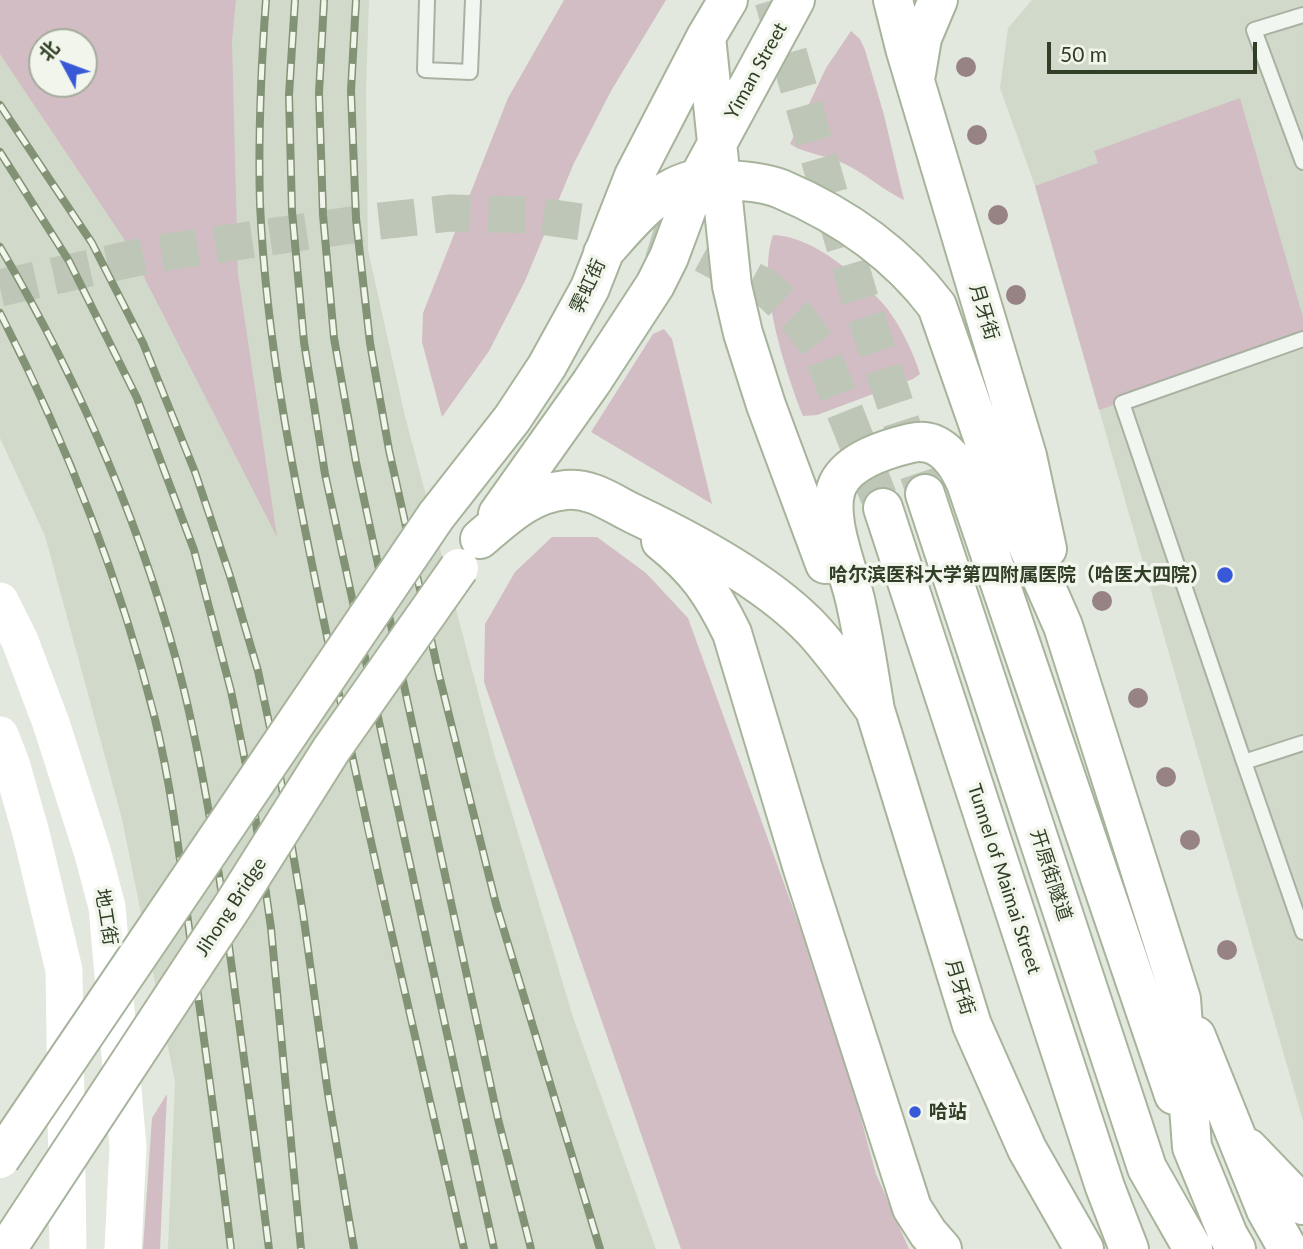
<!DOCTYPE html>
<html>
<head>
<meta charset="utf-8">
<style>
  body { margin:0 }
  #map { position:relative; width:1303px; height:1249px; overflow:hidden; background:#e2e8dd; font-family:Lato,"Noto Sans SC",sans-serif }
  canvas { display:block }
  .north { position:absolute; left:28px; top:28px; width:70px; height:70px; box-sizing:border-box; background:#f1f5ec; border:2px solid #a4ac9c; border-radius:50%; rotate:311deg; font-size:19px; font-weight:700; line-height:28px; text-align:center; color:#303f25 }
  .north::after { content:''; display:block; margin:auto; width:24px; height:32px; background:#3759d8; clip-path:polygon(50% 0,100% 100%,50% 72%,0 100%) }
  .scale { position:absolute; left:1047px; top:42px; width:210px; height:32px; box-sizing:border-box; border:4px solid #303f25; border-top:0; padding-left:9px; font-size:21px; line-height:24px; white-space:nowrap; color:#303f25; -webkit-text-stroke:5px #f1f5ec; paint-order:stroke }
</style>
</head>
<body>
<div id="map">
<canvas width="1303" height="1249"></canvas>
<div class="north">北</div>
<div class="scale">50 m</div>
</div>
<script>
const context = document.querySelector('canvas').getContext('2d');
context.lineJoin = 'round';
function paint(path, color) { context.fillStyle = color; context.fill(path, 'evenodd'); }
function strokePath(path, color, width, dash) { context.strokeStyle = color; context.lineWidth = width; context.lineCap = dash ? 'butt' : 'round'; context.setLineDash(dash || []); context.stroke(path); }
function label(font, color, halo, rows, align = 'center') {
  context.font = font + ' Lato,"Noto Sans SC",sans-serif'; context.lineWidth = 7; context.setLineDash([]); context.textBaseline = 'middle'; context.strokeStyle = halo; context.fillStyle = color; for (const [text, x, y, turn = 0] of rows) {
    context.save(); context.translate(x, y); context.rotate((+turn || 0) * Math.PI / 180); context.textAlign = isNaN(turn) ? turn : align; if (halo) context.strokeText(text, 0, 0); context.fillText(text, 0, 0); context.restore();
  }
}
paint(new Path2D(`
  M0,0H369L366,90L368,250L405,416L494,753L573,1017L656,1249H168L175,1082L122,819L45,536L0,438ZM42,42H84V84H42Z
  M1032,0H1303V1121L1035,186L1000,88L1008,28Z`), '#d1daca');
paint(new Path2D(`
  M0,0H236L232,40L238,274L277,537L126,242L0,54ZM42,42H84V84H42Z
  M564,0H666L611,91L574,163L525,281L489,351L442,417L422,342L423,313L508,98Z
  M851,31L860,39L865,50L884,115L904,200C883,190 867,175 847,165C829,155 807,155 790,144L826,68Z
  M1240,98L1303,317V339L1099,410L1035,186L1098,163L1094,151Z
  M773,235C812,235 861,278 885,306C899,323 914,353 920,374L913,379L817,415L803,416C785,370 756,283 773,235Z
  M664,329L672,339L712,504L591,432L653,334Z
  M552,537H597L646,573L688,618L836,1027L876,1174L909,1249H681L484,682L485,624L515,572Z
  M167,1094L160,1249H143L152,1118Z`), '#d2bdc4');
strokePath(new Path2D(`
  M773,0L858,292L925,494
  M0,288L153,254L372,222L451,213L533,215L602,225L648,237L703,254L765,287L797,317L820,349L883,508`), '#bec6b8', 37, [37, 18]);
const service = new Path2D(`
  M427,0L425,70L470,72L473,0
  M1303,15L1254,30L1303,162
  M1303,743L1244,762L1303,932
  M1244,762L1122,403L1303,339`);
const primary = new Path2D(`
  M893,0L905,48L1027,456L1047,549
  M706,37L732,286L743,333L766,405L825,564
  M916,74L922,38L938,0
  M603,253C629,224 657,187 697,179C705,177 716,180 724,180C743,181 763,182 781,189C842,215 898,254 937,306L994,469L1063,626L1181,999L1192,1147L1228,1235L1236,1249
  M925,494L1147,1168L1193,1249
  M883,508L1105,1187L1129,1249
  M498,514L591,383L655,285L669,257L698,179L795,0
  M436,516L512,419L547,366L590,288L634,176L706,37L728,0
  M480,539C506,517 530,493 566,490C593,488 611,503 634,514C693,542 768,582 813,630C836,655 855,683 875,710L972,1025L1027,1149L1084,1249
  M661,541C696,569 712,592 732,633L803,869L912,1208L928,1233L942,1249
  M875,710C869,675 864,639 856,604C850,572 823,516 838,484C850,460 886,449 911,443C939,436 956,460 966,483L1174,1095
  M1196,1036L1266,1210L1288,1249
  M1248,1148L1303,1205`);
strokePath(service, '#a9b2a2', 18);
strokePath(primary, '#a7b49b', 42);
strokePath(service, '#f2f6f0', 14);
strokePath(new Path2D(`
  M0,601L20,641L51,723L93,854L107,907L128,1147L123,1249
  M0,735L11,763L31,833L64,970L68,1249`), '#fff', 37);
strokePath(primary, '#fff', 38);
const rail = new Path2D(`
  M266,0C261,68 258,135 260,204C267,361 302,516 334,670C374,864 420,1056 464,1249
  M295,0L289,95L292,211L304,342L325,474L494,1249
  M324,0L319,93L323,215L334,338L356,462L411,718L498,1119L531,1249
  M356,0L351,91L356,219L370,343L389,450L439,675L496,904L600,1249
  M0,105L92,243L143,343L195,472L230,576L258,671L279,770L303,913L328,1094L354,1249
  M0,152L69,261L137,398L194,550L231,691L252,795L271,928L301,1249
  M0,247C81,384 146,536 184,690C208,790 222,891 235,992C247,1078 258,1163 269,1249
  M0,313C65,440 120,580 155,719C173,793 181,869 191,944C205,1046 219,1147 231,1249`);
strokePath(rail, '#829375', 8);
strokePath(rail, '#f1f5ec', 5, [16]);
const primaryBridge = new Path2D(`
  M0,1159L436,516
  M7,1249L234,904L331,750L459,568`);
strokePath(primaryBridge, '#a7b49b', 42, []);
strokePath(primaryBridge, '#fff', 38);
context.fillStyle = '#988384';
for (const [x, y] of [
  [966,67],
  [977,135],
  [998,215],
  [1016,295],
  [1102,601],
  [1138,698],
  [1166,777],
  [1190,840],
  [1227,950]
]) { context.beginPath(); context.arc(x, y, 10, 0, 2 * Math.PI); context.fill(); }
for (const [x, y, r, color] of [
  [1225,575,9,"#3759d8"],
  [915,1112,7,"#3759d8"]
]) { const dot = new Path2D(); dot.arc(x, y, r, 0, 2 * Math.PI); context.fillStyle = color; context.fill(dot); strokePath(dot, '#f1f5ec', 2.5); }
label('19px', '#303f25', '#f1f5ec', [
  ["Yiman Street",756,71,-61],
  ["霁虹街",588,286,-65],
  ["月牙街",984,312,73],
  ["开原街隧道",1051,875,72],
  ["Tunnel of Maimai Street",1004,879,72],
  ["Jihong Bridge",231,907,-57],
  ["地工街",106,917,81],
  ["月牙街",960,987,73]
]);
label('bold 19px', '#303f25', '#f1f5ec', [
  ["哈尔滨医科大学第四附属医院（哈医大四院）",1209,575],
  ["哈站",929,1112,"left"]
], 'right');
</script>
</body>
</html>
